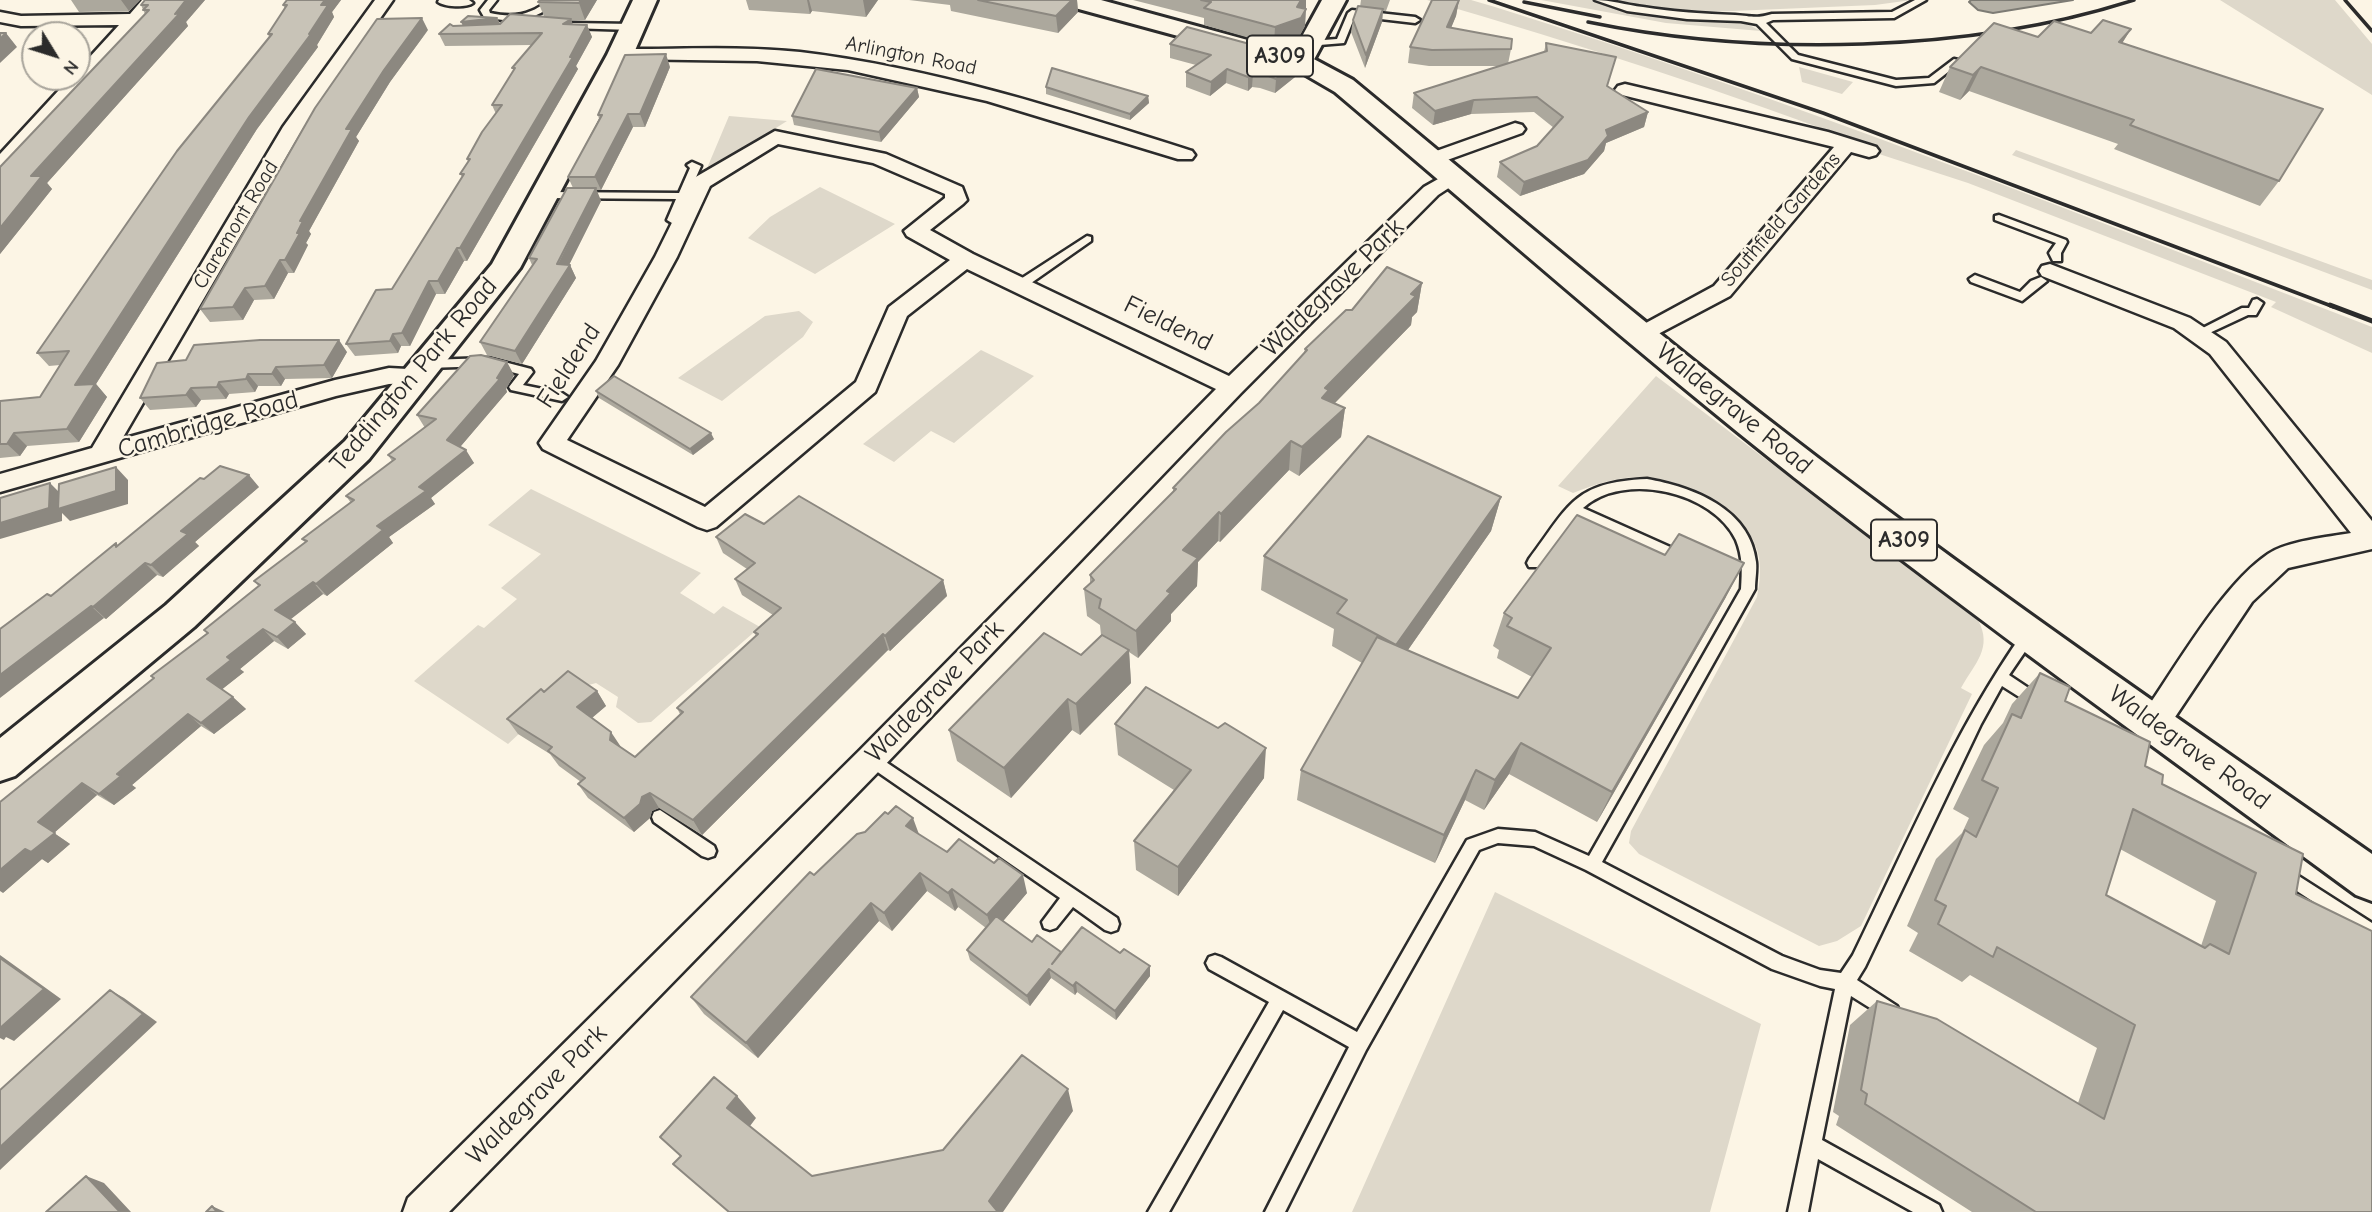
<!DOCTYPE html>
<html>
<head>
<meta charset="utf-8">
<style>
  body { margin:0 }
  #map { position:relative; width:2372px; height:1212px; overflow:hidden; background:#fcf5e5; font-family:"Comic Neue",sans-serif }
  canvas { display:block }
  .north { position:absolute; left:21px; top:21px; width:70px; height:70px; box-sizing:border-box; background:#fcf5e5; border:2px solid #a8a49b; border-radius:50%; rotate:128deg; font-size:19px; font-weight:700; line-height:28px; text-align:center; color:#2b2b2b }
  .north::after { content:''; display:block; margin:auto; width:24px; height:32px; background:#2b2b2b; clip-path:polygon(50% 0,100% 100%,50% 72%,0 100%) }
</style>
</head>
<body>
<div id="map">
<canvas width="2372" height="1212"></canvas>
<div class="north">N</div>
</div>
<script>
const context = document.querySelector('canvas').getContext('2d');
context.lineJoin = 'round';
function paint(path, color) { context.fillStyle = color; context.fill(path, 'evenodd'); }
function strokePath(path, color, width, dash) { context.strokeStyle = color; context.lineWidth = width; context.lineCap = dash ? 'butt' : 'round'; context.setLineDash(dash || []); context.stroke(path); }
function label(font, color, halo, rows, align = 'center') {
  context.font = font + ' "Comic Neue",sans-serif'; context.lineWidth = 5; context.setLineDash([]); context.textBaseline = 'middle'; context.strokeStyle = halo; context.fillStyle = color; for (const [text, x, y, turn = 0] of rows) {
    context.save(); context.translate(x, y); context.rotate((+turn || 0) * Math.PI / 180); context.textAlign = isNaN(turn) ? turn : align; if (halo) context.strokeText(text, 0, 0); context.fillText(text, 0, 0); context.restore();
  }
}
paint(new Path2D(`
  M1427,0H1471L1495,7C1793,100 2082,215 2372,327V353L2271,307L2276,302L1968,183L1876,153L1877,149C1729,93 1579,44 1427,0Z
  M1541,0H1912L1875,5L1685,13L1691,20L1745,23L1761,31L1666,23Z
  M2220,0H2335L2372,44V95Z
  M1799,67L1853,82L1842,94L1802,82Z
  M729,116L787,121L705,173Z
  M2016,150L2372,280V290L2012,155Z
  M820,187L895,224L815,274L748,238L770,217Z
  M799,311L813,322L803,337L722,401L678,378L765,316Z
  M981,350L1034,376L954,443L931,431L894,462L863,444Z
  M1656,376L1978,620C1993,648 1975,663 1961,688L1972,694L1861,926L1837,941L1819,946L1639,854L1629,843L1631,831L1757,597C1760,581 1762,566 1757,550C1746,509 1680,477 1641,477C1616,477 1596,484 1573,493L1558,486Z
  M531,489L701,573L680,593L714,614L723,606L760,627L651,722L638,723L616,707L618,697L596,683L585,686L576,681L508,744L414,681L478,625L484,628L517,599L501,588L541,554L488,525Z
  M1495,892L1761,1024L1710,1212H1352Z`), '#ded8ca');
const water = new Path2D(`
  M1971,0H2073L1993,13L1978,10L1969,2Z`);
paint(water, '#b4b0a5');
strokePath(water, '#7d7b74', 2);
const lane = new Path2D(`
  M439,0H469L473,3C466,8 445,7 438,2Z
  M488,0H497L489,10L490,13C504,16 518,17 531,11C542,7 546,0 557,0C537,22 511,23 484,17L480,10Z
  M1595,0C1611,0 1626,5 1643,7C1674,12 1704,14 1735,15C1751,16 1756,19 1772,14L1892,12L1915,0H1926L1894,18L1773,20L1766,23L1798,55L1896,80L1929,78L1954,59L1962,61L1934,83L1896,86L1792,59L1757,24L1741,21L1687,19L1627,11Z
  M1352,10L1415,17L1420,20L1415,23L1355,16L1344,43L1307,46V42L1310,41L1337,39L1348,13Z
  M571,23L632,24L637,27L632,30L568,28V24Z
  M692,162L701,166L677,220L672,223L667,220L676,199L546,198L541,195L546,192L679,193L690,168L687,165Z
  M1999,215L2066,240L2067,242L2061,253V261H2053L2049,253L2056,243L1995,220V216Z
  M1087,236L1091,237V241L1024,288H1016V282Z
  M1975,275L2020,292L2031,281L2041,277L2047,281L2022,301L1971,282L1969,279Z
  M2257,299L2263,303L2256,315H2248L2203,336H2195L2193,333L2242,308H2249L2253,300Z
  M489,358L531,369L533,372L523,385L562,393L568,397L562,401L511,390L509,387L519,374L489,366L427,368L421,364L427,360Z
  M1647,479C1692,487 1750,508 1756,562C1757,570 1755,580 1755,589L1602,862L1782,956L1820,970L1841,973L1853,955C1907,845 1954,730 2025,630H2035L2037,634L2009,675L2042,697L2044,701L2042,705L2037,707L2032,705L2002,686L1981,724L1865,967L1857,980L1897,1006L1900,1012L1897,1018L1891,1021L1851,996L1822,1140L1939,1205L1942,1212H1913L1818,1159L1808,1212H1788L1835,989L1820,986L1772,969L1586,870L1534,846L1498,843L1479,850L1366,1050L1285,1212H1265L1349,1047L1283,1010L1169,1212H1148L1269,1002L1209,969L1206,963L1209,957L1215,955L1221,957L1357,1032L1467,840L1498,829L1535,832L1589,856L1741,589C1742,571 1743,557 1736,540C1713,491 1623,471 1583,508L1688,555L1690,559L1688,563H1678L1576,516L1539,567H1529L1527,563L1529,559C1569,506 1573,482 1647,479Z
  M871,752L1117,918L1119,924L1117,930L1111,932L1105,930L1073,907L1056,928L1050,930L1044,928L1042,922L1060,898L866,764L863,759L866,754Z
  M660,810L714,846L716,851L714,856L708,858L702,856L654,822L652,817L654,812Z
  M2283,866L2372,923V940L2277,878L2275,873L2277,868Z`);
const street = new Path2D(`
  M142,0H161L7,170L0,172V154L71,77H77V71L119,25L21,26L0,22V12L21,16L130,14Z
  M375,0H393L303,128L122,439L335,380L389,368L426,370L429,376L426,382L389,384L336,396L0,492V474L92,448L283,127Z
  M629,49C686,49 743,46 800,52C934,68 1064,110 1192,151L1195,155L1192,159H1178L987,101L848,70L757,61L622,59L620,55Z
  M1625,84L1828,132L1876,147L1879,151L1876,155L1869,157L1851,152L1730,296L1641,343L1633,340L1629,335L1633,330L1714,286L1834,147L1618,94L1615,90L1618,86Z
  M1515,123L1522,125L1525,129L1522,133L1439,163H1425L1422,159L1425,155Z
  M775,131L886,154L962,187L967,200L963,204L930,230L973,254L1229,376L1424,187L1447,174H1461L1464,178L1438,195L1241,393L882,768L449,1212H403L408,1198L860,750L1216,389L967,269L907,316L875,392L716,527L707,530L698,527L543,449L539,443L596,361L655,257L694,178ZM778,144L873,163L945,194V198L904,231L907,236L950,260L889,307L856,382L705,507L567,440L618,365L677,257L710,186Z
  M2050,264L2190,318L2226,342L2372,521V549L2288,568L2252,602L2165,732L2154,736L2143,732L2139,723L2143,714C2176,667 2222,585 2268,554C2287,541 2328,537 2351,533L2210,354L2174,328L2042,276L2039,271L2042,266Z`);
const secondary = new Path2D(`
  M633,0H657L633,55L520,268L369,459L194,627L15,776L0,781V738L166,605L345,441L492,264L607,55Z
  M1322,0H1346L1310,67L1301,70L1292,67L1288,62Z`);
const primary = new Path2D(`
  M1061,0H1101L1310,57L1353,80C1507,207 1659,337 1818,458C1998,595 2186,724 2372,854V901L2356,895C2168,757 1979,621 1795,478C1638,354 1488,221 1335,92L1292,67L1064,5Z`);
strokePath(lane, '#2b2b2b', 5);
strokePath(street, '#2b2b2b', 5);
strokePath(secondary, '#2b2b2b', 6);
strokePath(primary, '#2b2b2b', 6);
paint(lane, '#fcf5e5');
paint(street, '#fcf5e5');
paint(secondary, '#fcf5e5');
paint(primary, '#fcf5e5');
strokePath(new Path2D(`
  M1489,0L1823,113L2334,307
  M2345,0L2372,31
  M1524,2L1600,17
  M1588,22C1758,57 1969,53 2134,0`), '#2b2b2b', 3.5);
strokePath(new Path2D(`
  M2330,305L2372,321`), '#2b2b2b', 5);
paint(new Path2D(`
  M71,0H140L129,11L79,12Z
  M145,0H205L186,22L188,26L47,183L52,189L0,254V167L145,14L141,5Z
  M287,0H341L332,12L334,17L317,45L318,47L257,129L96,384L107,397L79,442L27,446L20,456L0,458V401L40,397L60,365L49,366L37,353L269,37L268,34L285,9L283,5Z
  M540,0H597L585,20H571L573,25H587L592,37L576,66L578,69L467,261H464L445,294H436L410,346H401L398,353L355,356L346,344L392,289L462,177L460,174L468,162L467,159L496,114L492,105L514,71L512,68L532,45L445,46L439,34L453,26H463L497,18L500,24L544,16L538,2Z
  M746,0H878L866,17L812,11L810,14L749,10Z
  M909,0H1077L1078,12L1058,33L951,11L950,5Z
  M1133,0H1306L1305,26L1300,35L1274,45L1204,25V18Z
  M1361,0H1390L1386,11H1383L1382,22L1365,68L1351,32L1353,20L1360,7Z
  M1459,0L1456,16L1451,27L1511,49L1508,64L1544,52L1546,43L1607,86L1648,112L1644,127L1606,143L1604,151L1584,174L1520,196L1497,177L1500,162L1537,146L1554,128L1534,112L1471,114L1433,125L1412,108L1414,93L1502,66H1429L1408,63L1410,47Z
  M2131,29L2122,43L2279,181L2260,206L2114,149L2118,144L1969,91L1960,100L1939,92L1950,67L2038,37Z
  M428,30L390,82L356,137L359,141L309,231L311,234L306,243L308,245L294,273H288L274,299L254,300L243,320L210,322L200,309Z
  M1170,44L1257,46V48L1296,63L1295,77L1275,93L1260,88L1252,87L1248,91L1226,83L1210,96L1186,87V72L1196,65L1170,58Z
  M670,67L645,127H633L601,190H596L601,201L569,265H570L576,278L522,364L487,355L480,342L532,265L529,258L573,188L568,177L599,119L598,115Z
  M1046,87L1148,96L1149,103L1130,120L1046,94Z
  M917,88L919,97L881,142L794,125L792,116Z
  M1422,283L1417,312L1412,317L1411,325L1335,403L1345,408L1341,437L1299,476L1289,470L1220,542L1218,541L1198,562L1197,586L1171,614V621L1138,658L1129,652L1131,683L1080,735L1072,730L1011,798L957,761L949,730L1081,655L1101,635L1100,625L1087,616L1084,589L1090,583V575L1173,493V488L1259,403L1304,353L1305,349L1352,310Z
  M347,352L332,378L285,379L281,386H258L255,392L229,394L226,399L201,400L196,407L150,410L140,398L157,363Z
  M514,375L506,389L507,392L460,447L474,463L431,498L435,504L389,537L393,543L327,596L323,594L290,619L306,634L288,649L274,641L240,669L244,672L222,689L246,709L214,734L201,726L132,785L136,788L114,805L97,795L54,833L70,844L48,863L42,859L3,893L154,679L151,676L207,633L204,630L259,587L254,581L306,543L302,539L351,503L346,496L392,461L388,455L425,428L417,415Z
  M596,391L714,439L693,455L599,398Z
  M204,479L259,487L195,542L199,546L163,577L157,575L106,619L51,596L116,543L118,545Z
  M1501,497L1491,531L1408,650L1518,698L1532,677L1497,658L1499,650L1493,646L1504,613L1726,597L1597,822L1509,774L1484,810L1465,800L1435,863L1297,800L1301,770L1362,663L1332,646L1334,629L1261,590L1264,556Z
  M764,524L943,580L947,596L890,651L888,650L702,835L659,808L652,811L650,818L634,832L588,798L578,784L581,782L559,766L550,754L518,734L507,719L544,692L597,691L606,706L592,718L621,747L635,757L680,714L677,708L756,636L754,632L773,615L742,595L735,579L747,569L723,553L716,537Z
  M2040,673L2065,701L2145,766L2162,784L2296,894L2372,1212H1972L1836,1125L1839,1116L1833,1112L1850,1025L1877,1001L2078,1103L2097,1048L1970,975L1962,982L1909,951L1918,933L1907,926L1936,859L1962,833L1969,818L1953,809L1984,745L2003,723L2012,704ZM2120,849L2216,901L2201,946L2106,895Z
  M1115,724L1264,778L1178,896L1136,870L1134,841L1174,790L1118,755Z
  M919,834L947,852L1027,893L1003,921L1032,942L1061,953H1120L1150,966V976L1116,1020L1077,992L1075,995L1051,978L1030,1006L970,960L967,950L986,928L958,907L955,911L927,891L892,931L879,921L758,1058L704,1014L691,997L814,875Z`), '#aca89d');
paint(new Path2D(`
  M121,0H140L129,11Z
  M186,0H205L186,22L188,26L47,183L52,189L0,254V228L31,176Z
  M325,0H341L332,12L334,17L317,45L318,47L257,129L96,384L107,397L79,442L67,429L75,385L249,117L309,34L321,5Z
  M581,0H597L585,20L579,3Z
  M807,0H809L812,11L810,14Z
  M863,0H878L866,17Z
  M1072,0H1077L1078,12L1058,33L1056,16Z
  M1301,0H1306V8L1299,19L1306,9L1305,26L1300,35L1274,45L1275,27L1297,7Z
  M1459,0L1456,16L1445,43L1447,27Z
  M1383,9L1382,22L1365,68L1366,55Z
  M422,18L428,30L390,82L356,137L359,141L309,231L311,234L306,243L308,245L294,273L285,260L297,233L300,221L346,129L384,70Z
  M497,18L500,24L464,28L461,22Z
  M571,19L575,31L563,24Z
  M587,25L592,37L576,66L578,69L467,261L460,248L570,57Z
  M2131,29L2116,53L2119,42Z
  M6,33L17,47L0,63V39Z
  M666,54L670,67L645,127L640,114Z
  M1296,63L1295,77L1275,93L1276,79Z
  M1981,67L1969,91L1960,100L1973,75Z
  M1227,69L1226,83L1210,96L1211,82Z
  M1253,73L1252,87L1248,91V77Z
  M917,88L919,97L881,142L879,132Z
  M1148,96L1149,103L1130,120V114Z
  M1474,100L1471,114L1433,125L1435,111Z
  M1648,112L1644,127L1606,143L1604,151L1584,174L1520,196L1524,182L1606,130Z
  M628,114L633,127L601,190L595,177Z
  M596,188L601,201L565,273L570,265L576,278L522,364L515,351Z
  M457,248L464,261L445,294L438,281Z
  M280,260L288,273L274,299L265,286Z
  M429,281L436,294L410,346L402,333Z
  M1422,283L1417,312L1412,317L1411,325L1326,412L1322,398L1325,388Z
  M245,288L254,300L243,320L233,307Z
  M393,334L401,346L398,353L390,341Z
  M339,340L347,352L332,378L324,365Z
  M507,362L514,375L506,389L507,392L455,453L447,440L497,378Z
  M276,367L285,379L281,386L272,374Z
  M248,374L258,386L255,392L246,379Z
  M219,382L229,394L226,399L217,387Z
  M191,388L201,400L196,407L186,395Z
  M1345,408L1341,437L1299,476L1302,447Z
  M14,433L27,446L20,456L7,444Z
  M711,433L714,439L693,455L690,449Z
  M1291,441L1289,470L1220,542L1221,514Z
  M466,450L474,463L431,498L435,504L389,537L393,543L327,596L316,584L419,487Z
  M116,467L128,480V504L70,521L62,513V521L0,539V523L50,483L63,496Z
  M249,475L259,487L195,542L199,546L163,577L151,565L181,531Z
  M1501,497L1491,531L1389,677L1396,645Z
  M1219,512L1218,541L1198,562L1197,586L1171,614V621L1138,658L1136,631L1167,591L1183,550Z
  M145,563L157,575L106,619L93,607Z
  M1744,563L1726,597L1597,822L1612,792Z
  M943,580L947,596L890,651L885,636Z
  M313,582L323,594L286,623L275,610Z
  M91,606L104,618L0,698V675Z
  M295,622L306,634L288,649L277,637Z
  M263,629L274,641L240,669L244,672L220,691L207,679L227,657Z
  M883,634L888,650L702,835L693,820Z
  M1129,650L1131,683L1080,735L1076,704Z
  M597,691L606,706L587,722L577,707Z
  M233,697L246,709L214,734L201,723Z
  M1068,699L1072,730L1011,798L1004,768Z
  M188,714L201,726L132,785L136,788L114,805L99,794L117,774Z
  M611,732L621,747L610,740Z
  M1521,743L1509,774L1484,810L1495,780Z
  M1266,748L1264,778L1178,896V867Z
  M1476,770L1465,800L1435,863L1444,835Z
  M82,783L97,795L54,833L70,844L48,863L42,859L3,893L0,891V870L38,822Z
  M650,793L659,808L652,811L650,818L634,832L624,818L642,797Z
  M913,818L920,837L906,826Z
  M920,873L927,891L892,931L884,913Z
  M1023,875L1027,893L993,933L987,915Z
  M952,889L958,907L955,911L948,893Z
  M871,903L879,921L758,1058L746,1043Z
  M0,955L61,999L14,1041L6,1037L4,1040L0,1038Z
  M1150,966V976L1116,1020L1115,1011Z
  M1049,969L1051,978L1030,1006L1027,996Z
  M1076,982L1077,992L1075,995L1073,986Z
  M110,990L124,998L157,1022L0,1170V1147Z
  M1068,1089L1073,1111L1003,1212H995L989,1201Z
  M737,1096L756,1118L747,1130L727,1108Z
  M86,1176L104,1183L131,1212H120Z
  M212,1206L225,1212H217Z`), '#8c8880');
const building = new Path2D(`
  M145,0H186L175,14L180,13L31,176H42L0,228V167L149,10H143L148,5H141Z
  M287,0H325L321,5H328L309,34H311L249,117L75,385L95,384L67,429L14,433L7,444H0V401L40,397L69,351L37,353L177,151L272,34H268L287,5H283Z
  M540,0H581L579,3L538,2Z
  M978,0H1072L1056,16Z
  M1201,0H1301L1297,7L1306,9L1301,18L1275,27L1204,8L1211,2Z
  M1432,0H1459L1447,27L1512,39L1511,49L1432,50L1410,47Z
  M1358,6L1383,9L1366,55L1353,20Z
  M510,14L571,19L563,24L587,25L570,57H573L460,248H457L438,281H429L402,333L393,334L390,341L346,344L376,290L392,289L464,174H460L470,159H467L482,132L502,105H492L515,68H512L542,33L439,34L450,24L453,26L500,24Z
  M468,16L497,18L461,22Z
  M422,18L384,70L346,129H352L300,221H303L297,233H300L285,260H280L265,286L245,288L233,307L200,309L315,108L377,19Z
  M2103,20L2131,29L2119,42L2323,109L2279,181L2130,125L2134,120L1981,67L1973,75L1950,67L1994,23L2038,37L2054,21L2091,33Z
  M1187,27L1257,46L1254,48L1296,63L1276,79L1261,73H1253L1248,77L1227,69L1211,82L1186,72L1211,55L1170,44Z
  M0,33H6L0,39Z
  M1546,43L1616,57L1607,86L1648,112L1606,130L1608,136L1588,160L1524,182L1500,162L1537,146L1563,117L1537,97L1474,100L1435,111L1414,93L1547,51Z
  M666,54L640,114H628L595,177H568L602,115H598L625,55Z
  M1052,68L1148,96L1130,114L1046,87Z
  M816,69L917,88L879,132L792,116Z
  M567,188H596L557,264L570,265L515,351L480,342L537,259L529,258Z
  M1387,267L1422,283L1411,294L1416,296L1325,388L1329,390L1322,398L1345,408L1302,447L1291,441L1221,514L1219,512L1183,550L1198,558L1167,591L1171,593L1136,631L1099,608L1101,599L1084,589L1094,580L1090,575L1176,489L1173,488L1226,432L1259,403L1307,350L1305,349L1346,310H1352Z
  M260,340H339L324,365L276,367L272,374H248L246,379L219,382L217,387L191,388L186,395L140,398L157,363L186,360L194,345Z
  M481,355L507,362L497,378L500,379L447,440L466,450L419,487L426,491L377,526L383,530L316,584L313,582L275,610L295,622L277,637L263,629L227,657L231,660L207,679L233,697L201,723L188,714L117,774L121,776L99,794L82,783L38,822L55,833L31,852L25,849L0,870V802L154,678L151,676L208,633L204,630L260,585L254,581L307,541L302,539L354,500L346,496L395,459L388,455L436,419L417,415L470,356Z
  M614,376L711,433L690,449L596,391Z
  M1368,436L1501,497L1396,645L1337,613L1347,600L1264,556Z
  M220,466L249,475L181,531L188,534L151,565L145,563L93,607L91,606L0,675V629L47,594L51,596L116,543V547L200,478L204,479Z
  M116,467V491L58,509L59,484Z
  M50,483L49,508L0,523V498Z
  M799,496L943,580L885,636L883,634L693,820L650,793L642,797L640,804L624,818L578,784L585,778L548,751L552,747L507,719L541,689L544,692L568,671L597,691L577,707L611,732L610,740L635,757L683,712L677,708L758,634L754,632L781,608L735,579L755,563L716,537L745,514L764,524Z
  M1577,515L1665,555L1679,534L1744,563L1612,792L1521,743L1495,780L1476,770L1444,835L1301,770L1377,637L1518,698L1551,648L1507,626L1512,618L1504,613Z
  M1044,633L1081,655L1102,635L1129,650L1076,704L1068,699L1004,768L949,730Z
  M2040,673L2070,687L2065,701L2150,742L2145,766L2163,775L2162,784L2303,854L2296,894L2372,931V1212H2036L1865,1104L1867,1094L1861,1090L1877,1001L1937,1019L2104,1119L2135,1025L1997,947L1993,957L1938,924L1946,906L1935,900L1965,830L1976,837L1998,788L1982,780L2012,714L2021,718ZM2133,809L2256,873L2229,954L2210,944L2205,948L2106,895Z
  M1146,687L1218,728L1225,723L1266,748L1178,867L1134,841L1191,770L1115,724Z
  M896,806L913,818L906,826L947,852L959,839L994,863L999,858L1023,875L987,915L952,889L948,893L920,873L884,913L871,903L746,1043L691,997L810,872L814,875L857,834L865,832L885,812L888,814Z
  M996,916L1032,942L1037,935L1061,952L1052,964L1082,927L1120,953L1124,949L1150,966L1115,1011L1076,982L1073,986L1049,969L1027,996L967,950Z
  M0,958L44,989L0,1028Z
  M110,990L143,1014L0,1147V1090Z
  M1022,1055L1068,1089L989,1201L998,1212H729L673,1164L681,1156L660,1137L714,1077L737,1096L727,1108L812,1176L943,1150Z
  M86,1176L120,1212H46Z
  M212,1206L217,1212H206Z`);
paint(building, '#c8c3b7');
strokePath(building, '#8c8880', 2);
label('21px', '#2b2b2b', '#fcf5e5', [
  ["Arlington Road",911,56,11],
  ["Southfield Gardens",1781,220,-49],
  ["Claremont Road",236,225,-59]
]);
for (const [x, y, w] of [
  [1280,56,66],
  [1904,540,66]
]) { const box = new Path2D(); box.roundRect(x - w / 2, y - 20.5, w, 41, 5); context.fillStyle = '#fcf5e5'; context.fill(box); strokePath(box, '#2b2b2b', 2); }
label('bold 24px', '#2b2b2b', null, [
  ["A309",1280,56],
  ["A309",1904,540]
]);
label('26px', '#2b2b2b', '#fcf5e5', [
  ["Waldegrave Park",1333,288,-44],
  ["Fieldend",1168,324,26],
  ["Fieldend",569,366,-57],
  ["Teddington Park Road",414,375,-50],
  ["Waldegrave Road",1734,409,39],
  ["Cambridge Road",208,425,-16],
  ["Waldegrave Park",935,692,-46],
  ["Waldegrave Road",2189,748,36],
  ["Waldegrave Park",537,1095,-45]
]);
</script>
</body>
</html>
